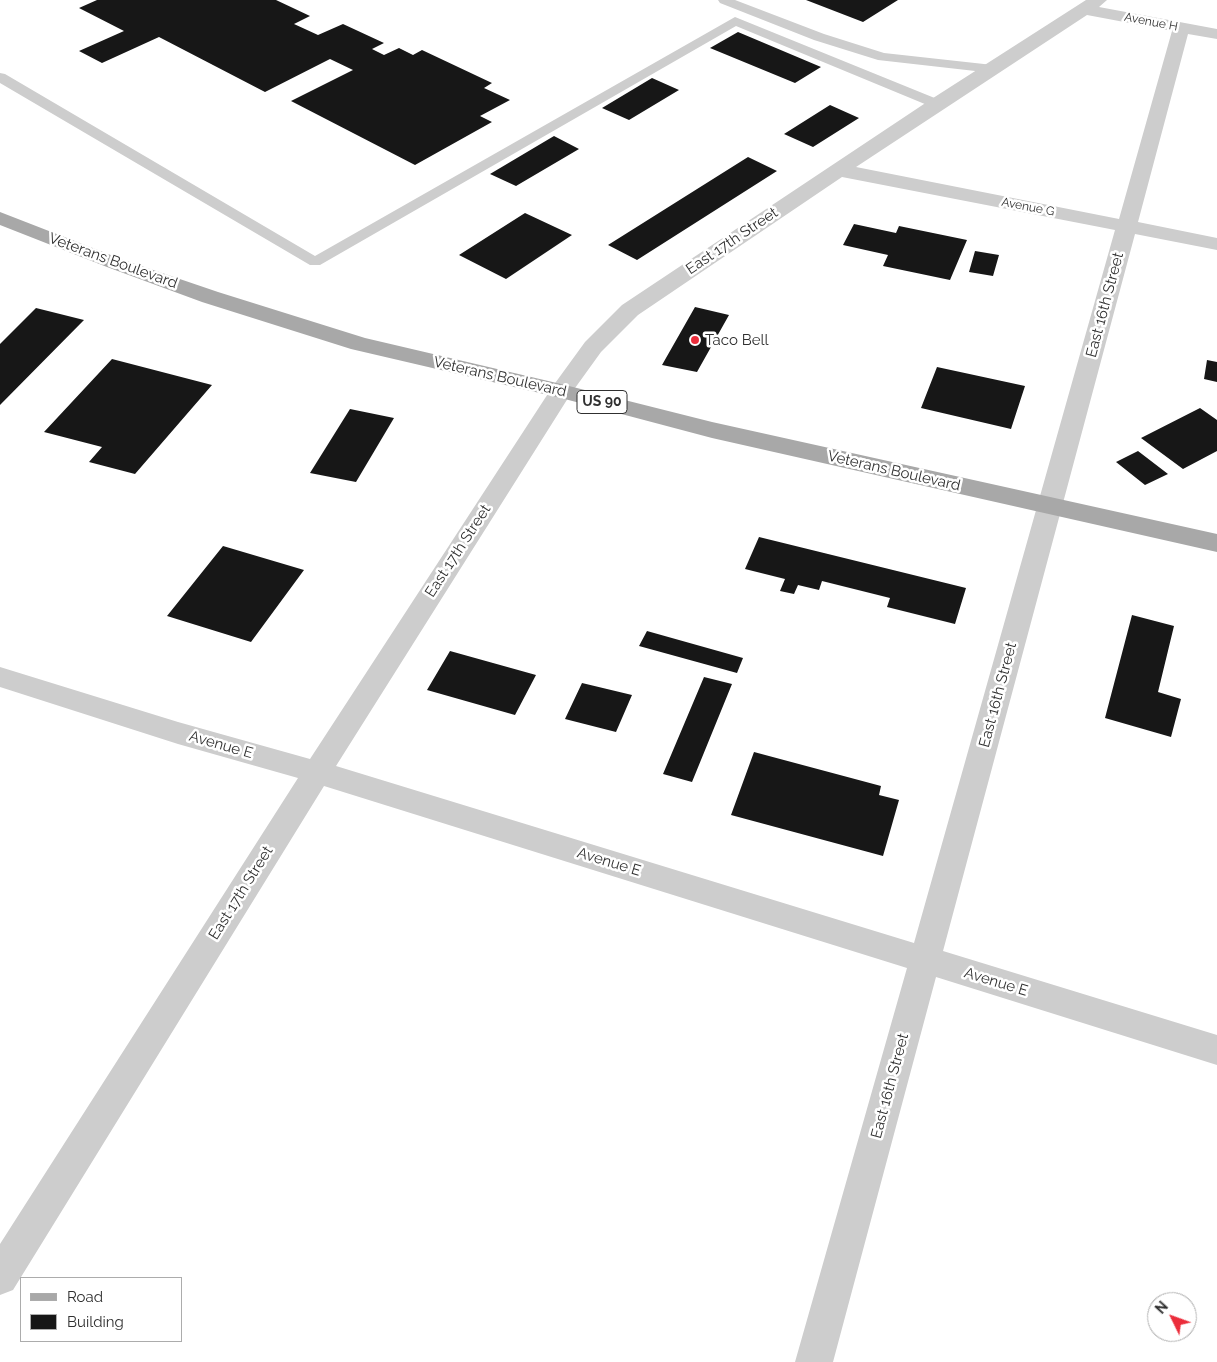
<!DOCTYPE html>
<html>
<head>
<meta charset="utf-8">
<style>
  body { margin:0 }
  #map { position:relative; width:1217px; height:1362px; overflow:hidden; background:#fff; font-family:Raleway,sans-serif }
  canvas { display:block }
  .legend { position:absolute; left:20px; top:1277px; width:162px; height:65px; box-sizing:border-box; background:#fff; border:1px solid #acacac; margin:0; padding:6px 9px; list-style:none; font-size:15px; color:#303030 }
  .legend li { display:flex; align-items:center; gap:10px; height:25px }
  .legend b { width:25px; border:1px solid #acacac }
  .north { position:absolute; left:1147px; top:1292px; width:50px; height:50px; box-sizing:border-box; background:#fff; border:1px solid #acacac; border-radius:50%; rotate:312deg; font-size:14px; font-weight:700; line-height:20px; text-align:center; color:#303030 }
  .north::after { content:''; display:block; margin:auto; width:18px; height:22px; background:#eb2d3b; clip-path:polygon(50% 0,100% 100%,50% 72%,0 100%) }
</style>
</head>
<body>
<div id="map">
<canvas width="1217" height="1362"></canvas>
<ul class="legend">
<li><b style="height:6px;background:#a8a8a8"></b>Road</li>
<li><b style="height:14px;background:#171717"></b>Building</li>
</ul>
<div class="north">N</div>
</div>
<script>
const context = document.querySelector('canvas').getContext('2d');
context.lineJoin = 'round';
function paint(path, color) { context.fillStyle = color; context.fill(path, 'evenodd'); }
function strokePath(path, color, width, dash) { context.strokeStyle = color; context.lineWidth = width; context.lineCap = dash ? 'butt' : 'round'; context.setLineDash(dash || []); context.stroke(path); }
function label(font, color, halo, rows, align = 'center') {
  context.font = font + ' Raleway,sans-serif'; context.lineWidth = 5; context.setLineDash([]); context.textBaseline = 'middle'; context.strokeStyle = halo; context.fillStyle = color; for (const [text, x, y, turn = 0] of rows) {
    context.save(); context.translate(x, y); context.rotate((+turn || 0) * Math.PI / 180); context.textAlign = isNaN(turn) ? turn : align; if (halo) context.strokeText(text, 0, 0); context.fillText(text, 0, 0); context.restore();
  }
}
paint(new Path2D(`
  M97,0H276L310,16L294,24L318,35L343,24L384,43L372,49L384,55L399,48L413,55L422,50L492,83L484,88L510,100L480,116L492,122L415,165L291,101L353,70L330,59L265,92L159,37L102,63L79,51L124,31L79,8Z
  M806,0H898L863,22Z
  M738,32L821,67L795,83L710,48Z
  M652,78L679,90L629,120L602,108Z
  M830,105L859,118L813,147L784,134Z
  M554,136L579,149L516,186L490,174Z
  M748,157L777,171L637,260L608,245Z
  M525,213L572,235L506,279L459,255Z
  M854,224L896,233L899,226L967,240L950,280L883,266L888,255L843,245Z
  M975,251L999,255L993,276L969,272Z
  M695,307L729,315L697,372L662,365Z
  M36,308L84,320L0,405V344Z
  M112,359L212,385L135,474L89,462L102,447L44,432Z
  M1207,360L1217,362V382L1204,379Z
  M937,367L1025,386L1011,429L921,408Z
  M1200,408L1217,420V451L1183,469L1141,438Z
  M350,409L394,418L356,482L310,473Z
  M1138,451L1168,474L1145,485L1116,462Z
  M759,537L966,588L955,624L887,607L890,598L822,581L819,590L798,585L794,594L780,591L785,579L745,569Z
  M223,546L304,570L251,642L167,616Z
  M1132,615L1174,626L1158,692L1181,699L1171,737L1105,718Z
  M647,631L743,658L737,673L639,646Z
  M450,651L536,675L515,715L427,690Z
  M704,677L732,684L692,782L663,774Z
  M582,683L632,695L616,732L565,719Z
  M754,752L881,786L879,795L899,800L883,856L731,815Z`), '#171717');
paint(new Path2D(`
  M718,0H735L824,34L884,53L993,65L1000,69L993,73L878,60L814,40L720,3Z
  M735,17L942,101L944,104L937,108L932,107L736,26L320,265H310L0,83V73L5,74L315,256Z`), '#cdcdcd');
paint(new Path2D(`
  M1086,0H1107L1099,7L1217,29V39L1188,34L1138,222L1217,238V250L1135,234L943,951L1217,1035V1065L936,977L833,1362H795L907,968L324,786L13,1290L0,1295V1244L298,778L178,744L0,687V667L178,722L310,759L553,386L585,342L622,305L930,100ZM1087,15L1172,31L1119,219L856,167ZM842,177L1115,230L914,943L336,766L570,395L601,352L638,315Z`), '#cdcdcd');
paint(new Path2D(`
  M0,212L121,259L218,292L365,338L561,384L712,422L1217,534V552L712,438L561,398L351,349L202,302L107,267L0,225Z`), '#a8a8a8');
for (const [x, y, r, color] of [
  [695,340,5,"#eb2d3b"]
]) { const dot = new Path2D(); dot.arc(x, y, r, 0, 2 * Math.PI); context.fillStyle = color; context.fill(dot); strokePath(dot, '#fff', 2); }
label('12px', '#303030', '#fff', [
  ["Avenue H",1151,22,11],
  ["Avenue G",1028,207,11]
]);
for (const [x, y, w] of [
  [602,402,50]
]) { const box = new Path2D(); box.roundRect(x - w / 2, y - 11.5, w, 23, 4); context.fillStyle = '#fff'; context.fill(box); strokePath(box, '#303030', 1); }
label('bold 14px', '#303030', null, [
  ["US 90",602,402]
]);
label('15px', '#303030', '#fff', [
  ["East 17th Street",732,241,-34],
  ["Veterans Boulevard",113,261,20],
  ["East 16th Street",1105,305,-75],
  ["Veterans Boulevard",500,377,13],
  ["Veterans Boulevard",894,471,13],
  ["East 17th Street",458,551,-57],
  ["East 16th Street",998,695,-75],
  ["Avenue E",221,745,16],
  ["Avenue E",609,862,17],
  ["East 17th Street",241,893,-58],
  ["Avenue E",996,982,17],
  ["East 16th Street",890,1086,-75]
]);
label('15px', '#303030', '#fff', [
  ["Taco Bell",705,340]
], 'left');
</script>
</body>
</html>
